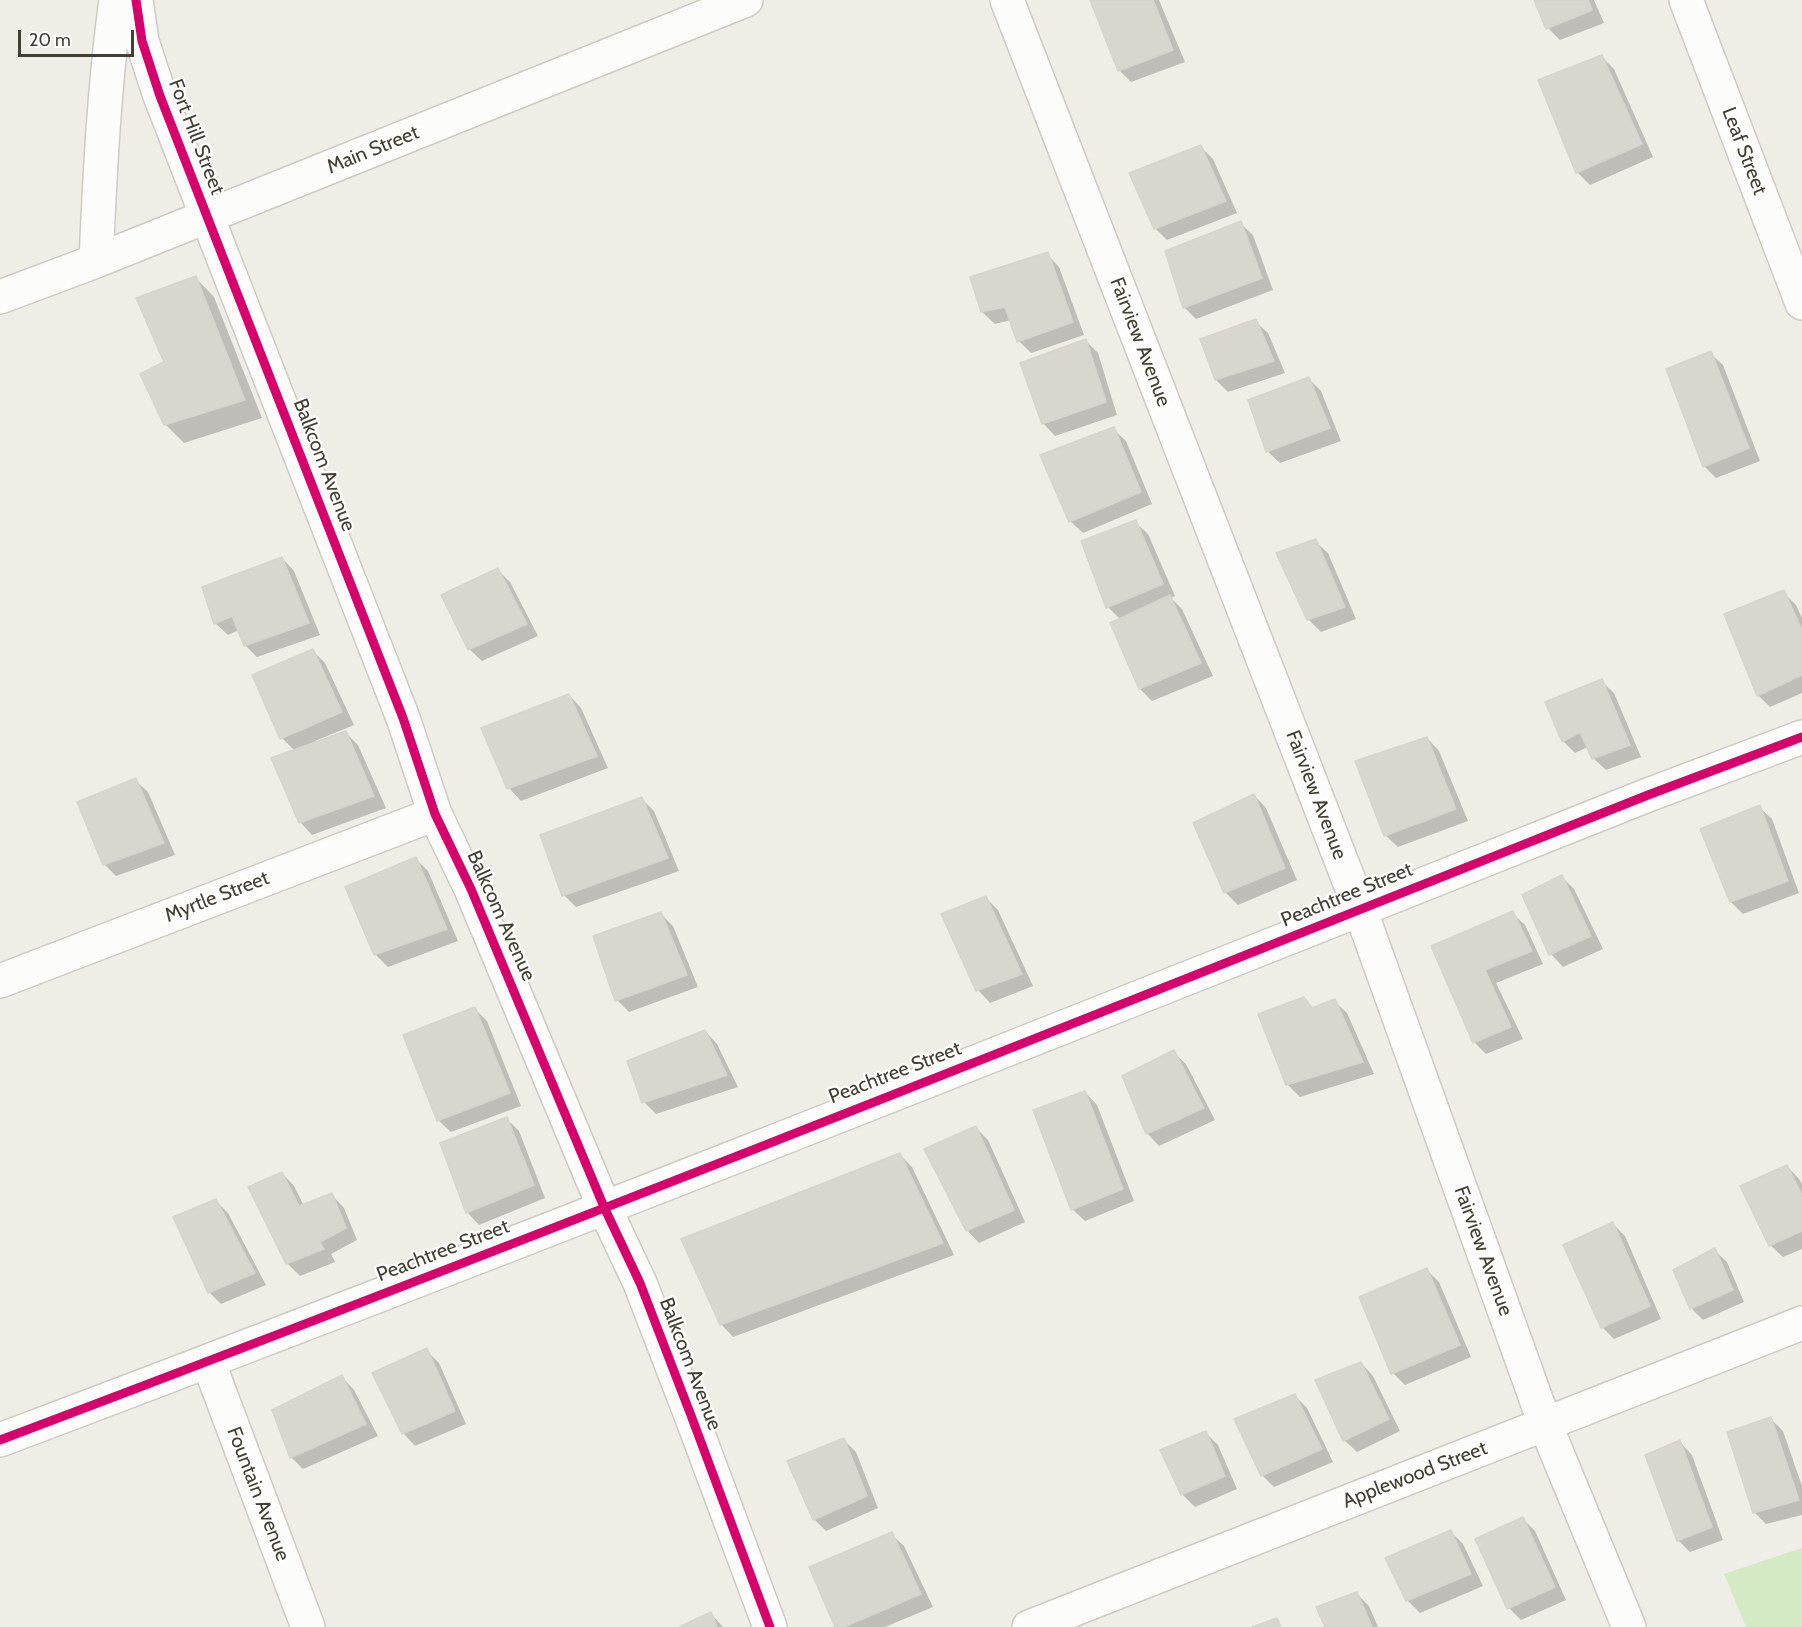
<!DOCTYPE html>
<html>
<head>
<meta charset="utf-8">
<style>
  body { margin:0 }
  #map { position:relative; width:1802px; height:1627px; overflow:hidden; background:#eeede6; font-family:Cabin,sans-serif }
  canvas { display:block }
  .scale { position:absolute; left:18px; top:30px; width:116px; height:27px; box-sizing:border-box; border:3px solid #434033; border-top:0; padding-left:8px; font-size:18px; line-height:21px; white-space:nowrap; color:#434033; -webkit-text-stroke:4px #fff; paint-order:stroke }
</style>
</head>
<body>
<div id="map">
<canvas width="1802" height="1627"></canvas>
<div class="scale">20 m</div>
</div>
<script>
const context = document.querySelector('canvas').getContext('2d');
context.lineJoin = 'round';
function paint(path, color) { context.fillStyle = color; context.fill(path, 'evenodd'); }
function strokePath(path, color, width, dash) { context.strokeStyle = color; context.lineWidth = width; context.lineCap = dash ? 'butt' : 'round'; context.setLineDash(dash || []); context.stroke(path); }
function label(font, color, halo, rows, align = 'center') {
  context.font = font + ' Cabin,sans-serif'; context.lineWidth = 4.5; context.setLineDash([]); context.textBaseline = 'middle'; context.strokeStyle = halo; context.fillStyle = color; for (const [text, x, y, turn = 0] of rows) {
    context.save(); context.translate(x, y); context.rotate((+turn || 0) * Math.PI / 180); context.textAlign = isNaN(turn) ? turn : align; if (halo) context.strokeText(text, 0, 0); context.fillText(text, 0, 0); context.restore();
  }
}
paint(new Path2D(`
  M1802,1548V1627H1746L1724,1574Z`), '#d4eac5');
paint(new Path2D(`
  M1091,0H1159L1185,62L1131,82L1119,70Z
  M1536,0H1594L1604,23L1560,40L1548,28Z
  M1602,57L1614,69L1653,157L1590,185L1577,172Z
  M1201,147L1213,159L1237,213L1167,240L1155,228Z
  M1240,223L1253,235L1273,290L1196,319L1184,307Z
  M1047,254L1059,267L1084,335L1031,353L1019,341L1011,320L995,324L982,312Z
  M196,278L214,297L262,418L184,443L166,425L142,374L166,363Z
  M1255,321L1268,333L1285,373L1228,392L1216,380Z
  M1086,341L1098,353L1117,415L1055,436L1043,423Z
  M1710,353L1723,365L1760,461L1716,478L1704,466Z
  M1309,379L1321,391L1341,441L1280,463L1267,451Z
  M1113,429L1126,441L1152,504L1083,533L1070,521Z
  M1135,522L1148,534L1175,596L1171,598L1182,609L1213,676L1152,701L1140,689L1112,624L1121,620L1108,607Z
  M1315,541L1328,553L1356,619L1321,632L1308,619Z
  M282,558L294,571L320,635L257,657L245,645L239,630L228,635L215,623Z
  M498,570L510,582L538,636L482,661L469,649Z
  M1783,592L1796,605L1802,618V693L1770,707L1758,695Z
  M313,651L325,663L354,725L315,741L316,744L346,733L358,745L386,808L312,835L300,822L295,751L282,738Z
  M1601,681L1614,693L1641,757L1606,770L1593,758L1588,747L1575,753L1563,741Z
  M569,695L581,708L608,768L521,801L509,788Z
  M1427,738L1439,751L1468,821L1398,847L1385,835Z
  M135,780L148,792L175,855L116,876L104,864Z
  M1254,795L1266,808L1297,880L1238,905L1225,892Z
  M641,798L654,811L679,871L576,907L564,895Z
  M1759,807L1772,819L1799,893L1743,914L1731,902Z
  M416,859L428,871L458,941L388,967L375,954Z
  M1562,877L1574,889L1603,949L1563,967L1551,954L1524,896Z
  M986,898L998,910L1033,986L990,1003L978,990Z
  M1512,913L1525,925L1543,964L1496,983L1523,1039L1486,1054L1474,1042L1433,947Z
  M661,914L673,926L698,987L629,1012L617,1000Z
  M1304,999L1314,1009L1334,1001L1347,1013L1374,1074L1300,1097L1287,1084Z
  M474,1008L487,1021L521,1106L451,1132L438,1120Z
  M705,1031L717,1044L738,1087L656,1114L644,1102Z
  M1173,1052L1186,1064L1215,1120L1159,1146L1147,1133Z
  M1085,1092L1097,1105L1134,1201L1085,1221L1072,1209Z
  M507,1119L519,1131L545,1198L479,1225L467,1212Z
  M976,1128L988,1140L1025,1222L979,1243L967,1230Z
  M899,1154L912,1167L954,1255L733,1337L721,1324Z
  M1787,1166L1799,1179L1802,1184V1249L1783,1257L1770,1245Z
  M282,1173L294,1186L304,1206L332,1195L344,1208L357,1240L331,1254L335,1262L300,1276L287,1263Z
  M216,1201L228,1213L266,1285L221,1304L209,1292Z
  M1613,1224L1625,1236L1661,1319L1614,1339L1602,1327Z
  M1714,1250L1727,1262L1744,1302L1703,1320L1691,1308Z
  M1426,1269L1439,1282L1471,1357L1405,1385L1393,1373Z
  M426,1350L439,1363L466,1424L415,1446L403,1433Z
  M1361,1363L1373,1376L1400,1431L1357,1452L1344,1440Z
  M342,1377L354,1390L378,1436L303,1469L291,1457Z
  M1295,1396L1307,1408L1333,1462L1274,1487L1262,1475Z
  M1771,1419L1783,1431L1802,1486V1515L1766,1524L1754,1512Z
  M1206,1433L1218,1445L1237,1489L1195,1507L1182,1494Z
  M844,1440L856,1452L878,1508L826,1531L814,1519Z
  M1680,1442L1692,1455L1723,1540L1690,1552L1678,1540Z
  M1523,1519L1535,1531L1566,1600L1521,1620L1509,1608Z
  M1451,1532L1463,1544L1483,1586L1420,1613L1407,1600Z
  M891,1534L904,1546L933,1607L885,1627H836Z
  M1357,1594L1369,1606L1378,1627H1326Z
  M711,1614L723,1627H683Z`), '#0003');
const building = new Path2D(`
  M1090,0H1153L1173,50L1118,71Z
  M1534,0H1588L1592,10L1546,29Z
  M1602,55L1642,144L1576,173L1538,80Z
  M1201,145L1226,201L1154,229L1129,173Z
  M1241,221L1262,278L1183,308L1165,251Z
  M1048,252L1073,322L1017,342L1005,307L981,312L970,277Z
  M196,276L245,400L164,425L140,374L164,362L136,298Z
  M1256,319L1274,361L1215,380L1200,339Z
  M1086,339L1106,402L1042,424L1020,363Z
  M1711,351L1749,448L1703,467L1666,369Z
  M1309,377L1330,428L1266,452L1248,400Z
  M1114,427L1141,492L1069,522L1040,455Z
  M1136,520L1163,584L1106,608L1081,541Z
  M1316,539L1345,607L1307,620L1276,553Z
  M282,557L309,623L244,646L232,616L214,624L202,587Z
  M498,568L527,624L468,650L441,595Z
  M1784,590L1802,630V675L1757,696L1724,614Z
  M1170,595L1201,663L1139,689L1110,623Z
  M313,649L342,712L280,739L252,675Z
  M1602,679L1630,745L1592,759L1580,732L1562,742L1545,702Z
  M569,694L597,756L507,789L481,728Z
  M346,731L374,796L299,823L271,758Z
  M1427,737L1456,809L1384,836L1355,761Z
  M136,778L164,843L103,865L77,802Z
  M1254,794L1285,868L1224,893L1193,823Z
  M642,797L668,858L562,896L540,835Z
  M1760,805L1788,881L1730,902L1700,829Z
  M416,857L447,929L374,955L345,887Z
  M1562,875L1591,936L1549,955L1522,895Z
  M986,896L1022,974L976,991L941,914Z
  M1513,911L1532,951L1485,970L1511,1027L1473,1043L1431,946Z
  M661,912L687,975L615,1001L593,936Z
  M1304,997L1312,1008L1335,999L1363,1062L1286,1085L1258,1014Z
  M475,1007L510,1093L437,1121L403,1035Z
  M705,1030L727,1075L642,1103L627,1061Z
  M1174,1050L1204,1108L1146,1134L1122,1076Z
  M1085,1091L1123,1189L1071,1210L1033,1110Z
  M507,1117L534,1185L466,1213L440,1143Z
  M976,1126L1014,1210L966,1231L924,1149Z
  M900,1153L943,1243L720,1325L681,1239Z
  M1787,1165L1802,1195V1231L1769,1246L1740,1186Z
  M282,1172L299,1206L332,1193L346,1228L320,1242L324,1249L286,1264L248,1187Z
  M216,1199L255,1273L208,1293L173,1217Z
  M1613,1222L1650,1306L1601,1328L1563,1245Z
  M1715,1248L1733,1290L1690,1309L1673,1270Z
  M1427,1268L1460,1345L1391,1374L1359,1297Z
  M427,1348L455,1411L402,1434L372,1373Z
  M1361,1362L1389,1419L1343,1441L1315,1380Z
  M342,1375L366,1424L290,1458L272,1410Z
  M1295,1394L1322,1449L1261,1476L1234,1419Z
  M1771,1417L1799,1500L1753,1513L1727,1432Z
  M1206,1431L1225,1476L1181,1495L1160,1450Z
  M844,1438L867,1496L813,1520L787,1461Z
  M1680,1440L1712,1527L1677,1541L1645,1455Z
  M1523,1517L1555,1587L1507,1609L1475,1539Z
  M1451,1530L1471,1574L1406,1601L1385,1558Z
  M892,1532L921,1594L844,1627H835L809,1567Z
  M1357,1592L1372,1627H1325L1316,1607Z
  M711,1612L717,1627H679Z
  M1277,1618L1281,1627H1252Z`);
paint(building, '#d7d6cf');
strokePath(building, '#d6d4cc', 1.5);
const minor = new Path2D(`
  M136,0L142,41L160,96L403,718L435,814L471,889L604,1207L640,1283L692,1418L770,1627
  M1007,0L1360,909L1545,1424L1629,1627
  M1686,0L1802,303
  M96,261C100,174 104,87 116,0
  M0,297L96,261L746,0
  M0,981L435,814
  M208,1361L308,1627
  M0,1440C552,1232 1100,1013 1648,795L1802,737
  M1029,1627L1802,1323`);
strokePath(minor, '#cccbc4', 36);
strokePath(minor, '#fcfcfb', 33);
strokePath(new Path2D(`
  M136,0L142,41L160,96L403,718L435,814L471,889L604,1207L640,1283L692,1418L770,1627
  M0,1440C552,1232 1100,1013 1648,795L1802,737`), '#d6006c', 9);
label('20px', '#434033', '#fff', [
  ["Fort Hill Street",196,137,69],
  ["Main Street",373,150,-22],
  ["Leaf Street",1744,151,69],
  ["Fairview Avenue",1140,342,69],
  ["Balkcom Avenue",324,465,69],
  ["Fairview Avenue",1316,795,69],
  ["Peachtree Street",1347,895,-22],
  ["Myrtle Street",217,897,-21],
  ["Balkcom Avenue",501,916,66],
  ["Peachtree Street",895,1073,-21],
  ["Peachtree Street",443,1251,-21],
  ["Fairview Avenue",1483,1251,70],
  ["Balkcom Avenue",690,1364,69],
  ["Applewood Street",1415,1475,-21],
  ["Fountain Avenue",258,1494,69]
]);
</script>
</body>
</html>
